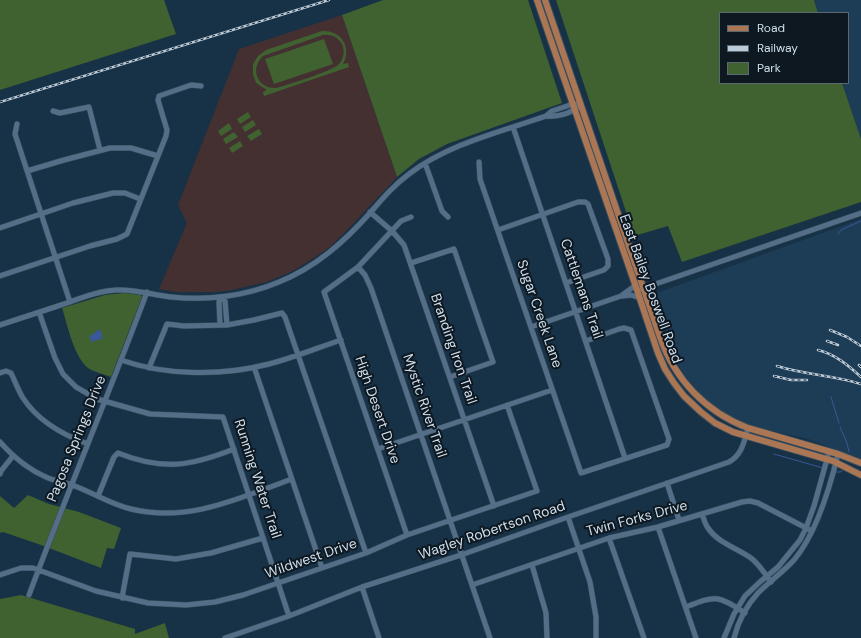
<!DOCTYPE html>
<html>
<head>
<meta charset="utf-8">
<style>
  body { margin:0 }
  #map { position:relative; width:861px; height:638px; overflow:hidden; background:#173146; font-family:"DM Sans",sans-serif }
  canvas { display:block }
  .legend { position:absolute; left:719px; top:12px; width:130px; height:72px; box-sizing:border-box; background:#0d1821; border:1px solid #5b6872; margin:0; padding:5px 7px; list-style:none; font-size:12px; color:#d0dfec }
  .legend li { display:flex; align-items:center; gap:8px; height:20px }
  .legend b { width:20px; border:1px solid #5b6872 }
</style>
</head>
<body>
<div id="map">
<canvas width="861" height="638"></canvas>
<ul class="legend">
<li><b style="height:5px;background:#ab7654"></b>Road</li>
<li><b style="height:5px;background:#bacbd9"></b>Railway</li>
<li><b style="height:11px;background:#406130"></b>Park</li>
</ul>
</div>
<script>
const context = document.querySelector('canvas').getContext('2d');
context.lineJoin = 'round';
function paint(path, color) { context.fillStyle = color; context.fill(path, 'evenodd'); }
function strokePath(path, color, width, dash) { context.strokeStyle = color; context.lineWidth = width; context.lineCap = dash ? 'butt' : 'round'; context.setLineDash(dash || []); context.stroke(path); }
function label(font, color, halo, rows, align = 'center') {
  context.font = font + ' "DM Sans",sans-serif'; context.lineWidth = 4; context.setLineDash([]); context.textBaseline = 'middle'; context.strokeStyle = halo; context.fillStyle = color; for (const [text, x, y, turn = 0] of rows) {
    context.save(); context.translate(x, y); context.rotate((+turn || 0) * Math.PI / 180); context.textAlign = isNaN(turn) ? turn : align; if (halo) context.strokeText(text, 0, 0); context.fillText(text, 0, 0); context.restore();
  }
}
paint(new Path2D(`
  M814,0H861V139L842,83H848V13H818Z
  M861,219V460L808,439L754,427L725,413L705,399L686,377L674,359L654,294Z`), '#1d3c56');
paint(new Path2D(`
  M342,15L397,177L350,227L331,246L320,254L293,271L267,282L232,290L217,292H175L159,289L187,223L178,205L239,49Z`), '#443031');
paint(new Path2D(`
  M0,0H164L176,34L0,90Z
  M383,0H528L562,103L447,144L419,159L397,177L342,15Z
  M556,0H814L818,13H720V83H842L861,139V202L682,262L668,226L634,236Z
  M322,31C342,30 352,48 343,64L348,63L349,67L264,96L263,92L267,90L256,83L253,74V64L258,56L266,50ZM323,35C331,34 338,37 342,44C345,51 344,59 338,65C332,71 287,85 276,88C258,89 249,69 263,56Z
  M324,39L333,64L274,84L265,59Z
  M248,112L251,117L240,124L237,119Z
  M253,120L256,125L245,132L242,127Z
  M229,123L232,129L221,136L218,131Z
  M259,129L262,134L251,141L247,136Z
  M234,132L238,137L226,144L223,139Z
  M240,141L243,146L232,153L229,148Z
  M124,293L141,295L142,297L111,377C104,374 94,372 88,368C73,355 68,326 62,308L105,295Z
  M28,495L49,504L79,512L121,528L114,549L107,548L101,568L41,545L3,532L0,533V496L14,508Z
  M21,595L135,629V634L165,623L169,638H0V599Z`), '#406130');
paint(new Path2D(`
  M96,330L101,331L103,338L92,342L89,336L95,333Z`), '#3a5898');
strokePath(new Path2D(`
  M838,234L841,230L861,221
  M831,397L839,423
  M840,427L847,443L849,452
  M774,454L823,468
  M836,472H840L842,471`), '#3a5898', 1);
const minor = new Path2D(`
  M53,111L60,113L89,107L100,150
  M546,116L552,111L573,104H576
  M17,124L15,134L70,302
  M513,127L625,458
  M479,162L480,179L581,473L667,445L669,439L631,330L624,328L619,329L586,341
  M425,163L442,211L448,217
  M27,171L64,160L110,148H131L158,156
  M370,212L392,231L404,245L494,506
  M0,228L73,203L113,193H125L140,199
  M498,230L578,202H585L588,204L608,259V266L604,270L566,283
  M411,263L454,249L493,362L450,377
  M358,267L365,275L371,288L490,638
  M0,276L90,246L117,239L127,234L166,136L167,130L158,100L159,96L191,85L201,86
  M641,289L861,213
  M622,296L631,295L640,298
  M39,312L55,358L63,374L76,387L97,399L150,414L223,417L289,616
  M0,325C21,318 43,311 64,304C81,298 98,291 117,290C135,289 153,295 171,297C207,301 246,296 279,282C316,267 344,242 370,213C383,198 394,185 409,174C448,144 500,132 546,116C559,117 572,113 581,104
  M220,325L219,302L222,297L225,301L227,325
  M531,327L621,296L636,285
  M121,360C166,376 223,376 269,364C293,358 317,348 341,340
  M254,367L322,568
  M149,368L167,324L184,326L227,325L254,320L282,313L285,317L366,553
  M0,373L6,371L11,373C15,381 18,390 23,398C38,421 63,435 88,444
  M0,442C14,458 29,470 48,478C56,481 64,482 72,485C92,492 110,504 131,509C189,523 239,498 292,479
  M378,449L552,390
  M0,474L1,471L13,456
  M667,483L679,520
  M98,496L114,457L118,453C163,471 191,466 234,449
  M702,514C704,519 705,524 708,528C718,543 737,548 751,558C759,564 765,574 771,582
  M568,517L590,582L596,617V638
  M658,527L696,638
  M407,535L324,292L358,267L401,221L411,217
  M609,538L644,638
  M532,565L546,613L547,638
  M0,575L21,568H33L96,591L148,603L186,605L215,602L243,595L366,553L407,535L537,491L507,405
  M472,585L609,538L658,527L742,502L750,501L758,503L812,531
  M362,587L379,638
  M29,595C67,493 109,394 147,292
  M122,598L130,554L176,559L211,553L263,538
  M686,607C716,595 717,595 745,613
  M225,638L289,616L362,587L461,555L568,517L729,462C742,455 744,442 748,428
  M724,638L734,614L745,596L761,581L778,567L800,540L806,528L814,506L829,452
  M734,638C738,622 747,605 758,593C770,581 783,572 794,560C816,534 830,487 838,454`);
const major = new Path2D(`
  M537,0L637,290L658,353L665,369L674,383L684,396L701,412L715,423L733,432L833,461L861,475
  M545,0L660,337C675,380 706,412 748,428L838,454L861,463`);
strokePath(minor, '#374c5d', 6);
strokePath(major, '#374c5d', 8);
strokePath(minor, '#536e86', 5);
strokePath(major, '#ab7654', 6);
const rail = new Path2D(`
  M0,102L329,0
  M830,330L847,337L861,346
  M827,341L838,345
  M818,350C835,354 849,366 861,377
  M859,365L861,367
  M777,366C805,375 833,375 861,384
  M774,376L791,380H807`);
strokePath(rail, '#bacbd9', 2.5);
strokePath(rail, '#0d1821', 1, [3]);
label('14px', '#d0dfec', '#0d1821', [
  ["Cattlemans Trail",581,289,71],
  ["East Bailey Boswell Road",650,289,70],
  ["Sugar Creek Lane",539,314,71],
  ["Branding Iron Trail",453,349,71],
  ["Mystic River Trail",424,406,71],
  ["High Desert Drive",377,410,71],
  ["Pagosa Springs Drive",77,439,-68],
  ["Running Water Trail",257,479,72],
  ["Twin Forks Drive",637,519,-15],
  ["Wagley Robertson Road",492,531,-19],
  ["Wildwest Drive",311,559,-19]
]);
</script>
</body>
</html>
